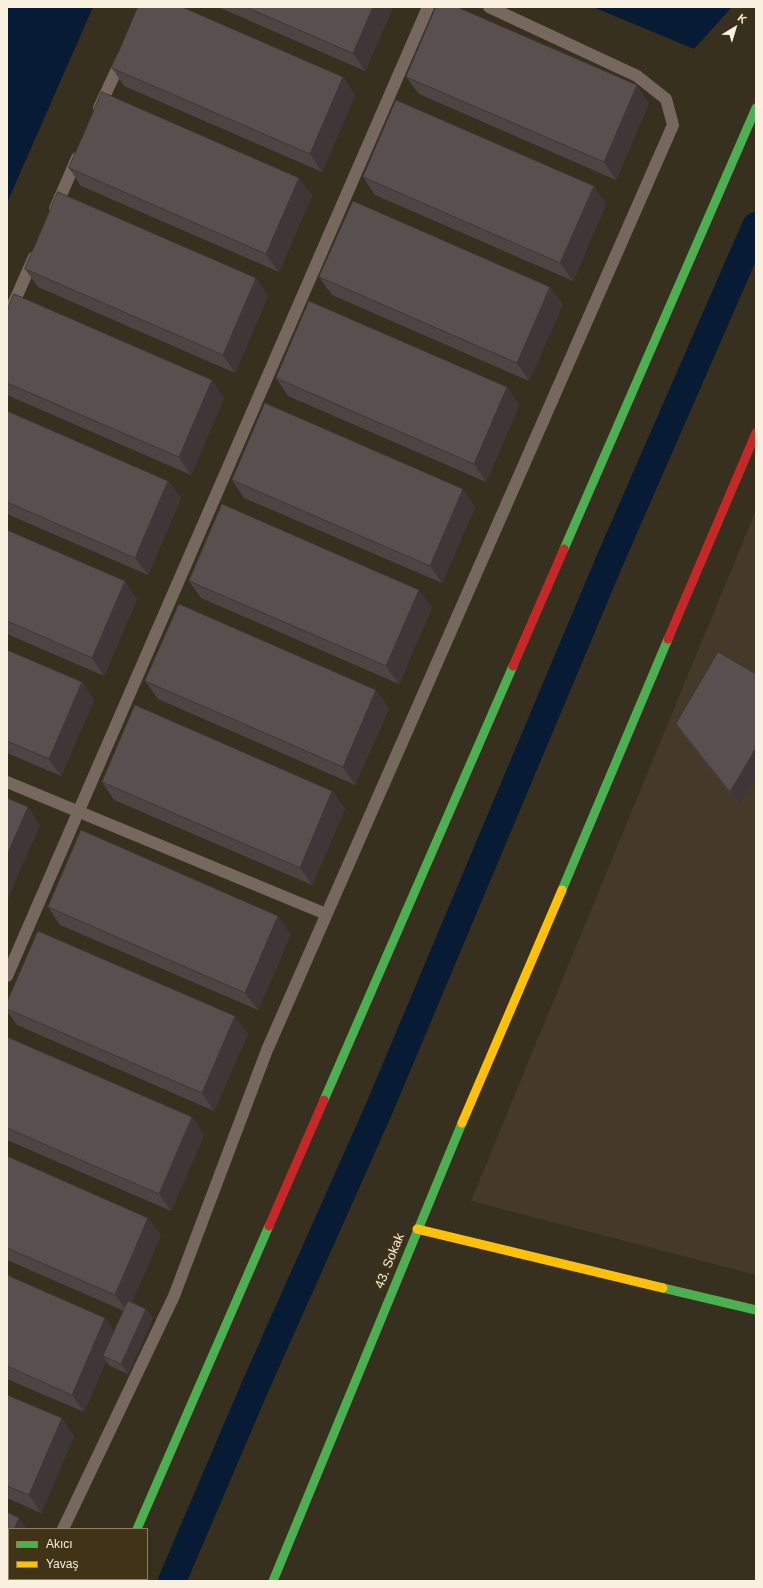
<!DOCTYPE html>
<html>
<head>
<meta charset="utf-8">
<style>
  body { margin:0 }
  #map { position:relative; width:763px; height:1588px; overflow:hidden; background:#37301f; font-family:Arial,sans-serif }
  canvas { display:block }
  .frame { position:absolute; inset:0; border:8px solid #f9f0df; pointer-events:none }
  .legend { position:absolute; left:8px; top:1528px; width:140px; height:52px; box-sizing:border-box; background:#413315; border:1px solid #8b7f66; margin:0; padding:5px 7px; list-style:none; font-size:12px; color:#f9f0df }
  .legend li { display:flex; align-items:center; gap:8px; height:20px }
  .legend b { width:20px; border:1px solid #8b7f66 }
  .north { position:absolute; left:715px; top:8px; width:40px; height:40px; -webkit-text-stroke:3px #413315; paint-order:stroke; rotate:38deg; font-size:11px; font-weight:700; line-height:16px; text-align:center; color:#f9f0df }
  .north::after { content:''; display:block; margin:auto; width:14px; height:18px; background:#f9f0df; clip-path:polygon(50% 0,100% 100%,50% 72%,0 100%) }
</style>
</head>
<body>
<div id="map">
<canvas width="763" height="1588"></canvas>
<div class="frame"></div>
<ul class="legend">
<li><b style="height:5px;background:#4caf50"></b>Akıcı</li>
<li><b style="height:5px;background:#ffc107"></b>Yavaş</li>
</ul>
<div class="north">K</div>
</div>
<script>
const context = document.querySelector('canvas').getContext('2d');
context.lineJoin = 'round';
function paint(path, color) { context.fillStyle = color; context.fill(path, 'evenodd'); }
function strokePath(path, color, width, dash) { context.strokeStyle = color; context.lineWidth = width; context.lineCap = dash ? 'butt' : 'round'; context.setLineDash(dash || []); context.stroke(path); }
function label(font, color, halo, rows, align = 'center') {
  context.font = font + ' Arial,sans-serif'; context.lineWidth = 4; context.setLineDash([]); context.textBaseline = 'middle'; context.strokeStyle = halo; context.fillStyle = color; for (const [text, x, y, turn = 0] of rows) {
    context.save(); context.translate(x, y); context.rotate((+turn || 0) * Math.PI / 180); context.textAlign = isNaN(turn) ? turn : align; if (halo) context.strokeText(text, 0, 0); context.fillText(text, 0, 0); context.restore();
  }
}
paint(new Path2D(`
  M756,510V1275L471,1201Z`), '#45392a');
paint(new Path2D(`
  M7,7H93L7,203Z
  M593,7H732L694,49Z`), '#071b35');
strokePath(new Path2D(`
  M172,1581L255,1387L379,1109L610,560L756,226`), '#071b35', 28);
strokePath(new Path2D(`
  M99,108L122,58
  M55,209L77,158
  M7,318L34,257
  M7,782L326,914
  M7,976L428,7
  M63,1529L174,1296L267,1050L673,125L666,99L637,76L489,7
  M37,1581L38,1579`), '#76685e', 12);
strokePath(new Path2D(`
  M114,1581L115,1579`), '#76685e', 22);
strokePath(new Path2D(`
  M564,549L756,108
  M562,890L668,639
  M324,1100L513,666
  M663,1288L756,1310
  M137,1529L269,1226
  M273,1581L462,1123`), '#4caf50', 9);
strokePath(new Path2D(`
  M462,1123L562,890
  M417,1229L663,1288`), '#ffc107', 9);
strokePath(new Path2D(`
  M668,639L756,433
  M513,666L564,549
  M269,1226L324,1100`), '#c62828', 9);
paint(new Path2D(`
  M218,7H393L365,71Z
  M112,68L343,77L355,95L322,172L124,86Z
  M406,77L649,103L616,180L419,94Z
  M69,168L312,195L279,272L81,186Z
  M363,177L606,204L573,281L375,195Z
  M25,269L256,278L268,296L235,373L38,287Z
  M319,277L563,304L529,381L332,295Z
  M7,311L224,398L191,475L7,395Z
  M276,378L507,387L519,405L486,482L288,396Z
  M7,411L168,481L181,498L148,575L7,514Z
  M232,480L475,507L442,583L244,498Z
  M7,530L137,599L104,676L7,634Z
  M189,581L432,607L399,684L201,598Z
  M7,650L82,682L94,700L61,776L7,753Z
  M756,674L740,806L686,738L676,724Z
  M145,681L389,708L355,785L158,699Z
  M102,782L332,791L345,809L312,885L114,800Z
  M48,907L291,934L258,1010L60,925Z
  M7,1002L248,1034L214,1111L17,1025L7,1011Z
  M7,1037L192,1117L204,1135L171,1211L7,1140Z
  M7,1156L161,1235L132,1302L146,1309L153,1318L128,1374L110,1366L106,1361L84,1412L7,1379V1275L115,1331L124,1311L7,1260Z
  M7,1395L74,1436L41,1513L7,1498Z`), '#4d4444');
paint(new Path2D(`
  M373,7H393L365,71L353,53Z
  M343,77L355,95L322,172L310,154Z
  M637,85L649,103L616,180L604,162Z
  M299,178L312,195L279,272L266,254Z
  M594,186L606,204L573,281L560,263Z
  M256,278L268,296L235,373L223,355Z
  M550,287L563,304L529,381L517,363Z
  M212,380L224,398L191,475L179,457Z
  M507,387L519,405L486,482L474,464Z
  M168,481L181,498L148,575L135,558Z
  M463,489L475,507L442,583L430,566Z
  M125,581L137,599L104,676L92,658Z
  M419,590L432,607L399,684L386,666Z
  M82,682L94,700L61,776L49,759Z
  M376,690L389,708L355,785L343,767Z
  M756,748V779L740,806L730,792Z
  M332,791L345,809L312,885L300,868Z
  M28,807L40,825L7,901V855Z
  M278,916L291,934L258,1010L245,993Z
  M235,1016L248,1034L214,1111L202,1093Z
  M192,1117L204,1135L171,1211L159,1194Z
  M148,1218L161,1235L128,1312L115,1295Z
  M146,1309L153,1318L128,1374L121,1364Z
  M105,1318L117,1335L103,1356L106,1361L84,1412L72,1395Z
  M62,1418L74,1436L41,1513L29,1495Z
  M19,1518L27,1529H14Z
  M9,1541V1579H13L12,1581H7V1546Z`), '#3f3737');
const building = new Path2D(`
  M138,7H182L343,77L310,154L112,68Z
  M246,7H373L353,53Z
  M436,7H457L637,85L604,162L406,77Z
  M102,92L299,178L266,254L69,168Z
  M396,100L594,186L560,263L363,177Z
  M58,192L256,278L223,355L25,269Z
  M353,201L550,287L517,363L319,277Z
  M14,294L212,380L179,457L7,383V311Z
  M309,301L507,387L474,464L276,378Z
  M265,403L463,489L430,566L232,480Z
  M7,411L168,481L135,558L7,502Z
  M222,504L419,590L386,666L189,581Z
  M7,530L125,581L92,658L7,621Z
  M179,604L376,690L343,767L145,681Z
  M7,650L82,682L49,759L7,741Z
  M718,652L756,674V748L730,792L676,724Z
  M135,705L332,791L300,868L102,782Z
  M7,798L28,807L7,855Z
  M81,830L278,916L245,993L48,907Z
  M38,931L235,1016L202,1093L7,1009V1002Z
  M7,1037L192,1117L159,1194L7,1128Z
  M7,1156L148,1218L115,1295L7,1248Z
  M7,1275L105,1318L72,1395L7,1366Z
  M128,1301L146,1309L121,1364L103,1356Z
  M7,1395L62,1418L29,1495L7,1486Z
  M7,1512L19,1518L14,1529H9V1541L7,1546Z`);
paint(building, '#5a4f4f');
strokePath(building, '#3f3737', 1);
label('13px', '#f9f0df', '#413315', [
  ["43. Sokak",390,1261,-68]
]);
</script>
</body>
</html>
